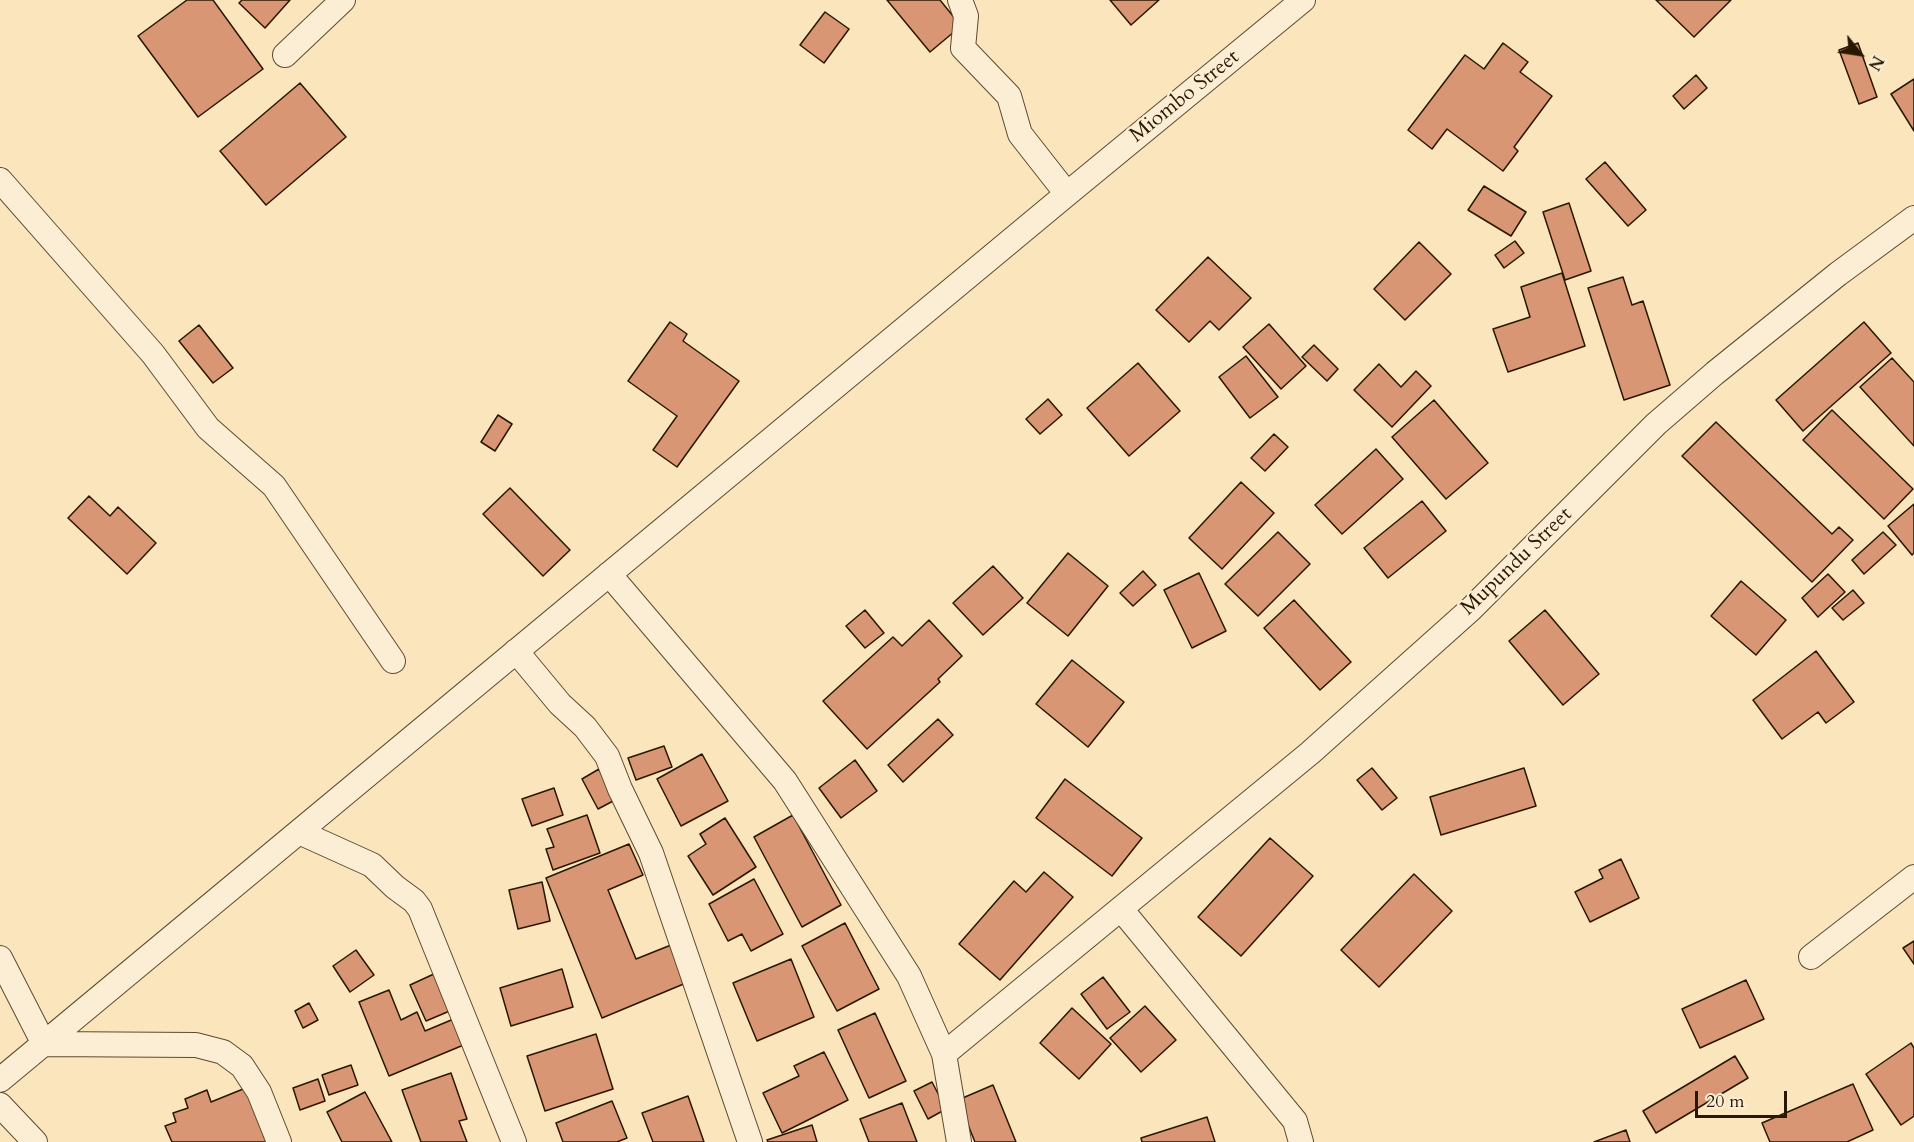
<!DOCTYPE html>
<html>
<head>
<meta charset="utf-8">
<style>
  body { margin:0 }
  #map { position:relative; width:1914px; height:1142px; overflow:hidden; background:#fae5bd; font-family:Cardo,serif }
  canvas { display:block }
  .north { position:absolute; left:1830px; top:24px; width:60px; height:60px; -webkit-text-stroke:4px #fceed4; paint-order:stroke; rotate:120deg; font-size:16px; font-weight:700; line-height:24px; text-align:center; color:#2a1700 }
  .north::after { content:''; display:block; margin:auto; width:21px; height:27px; background:#2a1700; clip-path:polygon(50% 0,100% 100%,50% 72%,0 100%) }
  .scale { position:absolute; left:1695px; top:1091px; width:92px; height:27px; box-sizing:border-box; border:3px solid #2a1700; border-top:0; padding-left:8px; font-size:18px; line-height:21px; white-space:nowrap; color:#2a1700; -webkit-text-stroke:4px #fceed4; paint-order:stroke }
</style>
</head>
<body>
<div id="map">
<canvas width="1914" height="1142"></canvas>
<div class="north">N</div>
<div class="scale">20 m</div>
</div>
<script>
const context = document.querySelector('canvas').getContext('2d');
context.lineJoin = 'round';
function paint(path, color) { context.fillStyle = color; context.fill(path, 'evenodd'); }
function strokePath(path, color, width, dash) { context.strokeStyle = color; context.lineWidth = width; context.lineCap = dash ? 'butt' : 'round'; context.setLineDash(dash || []); context.stroke(path); }
function label(font, color, halo, rows, align = 'center') {
  context.font = font + ' Cardo,serif'; context.lineWidth = 4.5; context.setLineDash([]); context.textBaseline = 'middle'; context.strokeStyle = halo; context.fillStyle = color; for (const [text, x, y, turn = 0] of rows) {
    context.save(); context.translate(x, y); context.rotate((+turn || 0) * Math.PI / 180); context.textAlign = isNaN(turn) ? turn : align; if (halo) context.strokeText(text, 0, 0); context.fillText(text, 0, 0); context.restore();
  }
}
const building = new Path2D(`
  M187,0H213L263,69L198,117L138,36Z
  M242,0H290L265,28L239,3Z
  M887,0H940L961,26L930,52Z
  M1110,0H1159L1131,25Z
  M1656,0H1731L1694,37Z
  M825,12L849,29L824,63L800,45Z
  M1503,43L1528,62L1520,72L1552,96L1514,147L1518,151L1503,171L1447,129L1432,149L1408,130L1465,55L1484,69Z
  M1858,43L1877,97L1859,104L1839,50Z
  M1696,75L1707,88L1684,109L1673,96Z
  M1914,79V131L1891,94Z
  M300,83L346,137L266,205L220,151Z
  M1605,162L1646,210L1628,226L1586,179Z
  M1484,186L1526,212L1511,236L1468,210Z
  M1569,203L1591,271L1565,280L1543,212Z
  M1515,241L1524,253L1504,268L1495,255Z
  M1419,242L1451,274L1405,320L1374,289Z
  M1208,257L1251,298L1219,330L1210,321L1189,342L1156,310Z
  M1562,273L1585,346L1508,372L1493,329L1530,317L1521,287Z
  M1623,277L1632,305L1643,301L1670,385L1624,400L1588,288Z
  M670,322L687,334L683,341L739,381L677,467L653,450L677,416L628,381Z
  M1864,322L1891,353L1803,431L1776,400Z
  M1269,324L1306,366L1281,389L1243,347Z
  M199,325L233,368L213,383L179,341Z
  M1314,345L1338,369L1327,381L1302,357Z
  M1246,356L1278,397L1250,418L1219,377Z
  M1892,358L1914,382V446L1860,387Z
  M1138,363L1180,411L1129,456L1087,408Z
  M1379,364L1401,387L1416,371L1431,386L1392,427L1354,390Z
  M1048,399L1062,415L1040,434L1026,419Z
  M1434,400L1488,463L1446,499L1392,437Z
  M1832,410L1913,489L1884,519L1803,440Z
  M498,415L512,424L495,451L481,442Z
  M1716,422L1832,534L1839,527L1853,540L1812,582L1682,456Z
  M1274,434L1288,447L1265,471L1251,458Z
  M1376,449L1403,479L1342,534L1315,505Z
  M1241,482L1274,513L1222,569L1189,538Z
  M510,488L570,550L543,576L483,514Z
  M89,496L110,516L118,507L156,543L127,574L68,518Z
  M1422,501L1446,531L1388,578L1364,548Z
  M1914,504V553L1912,555L1888,526Z
  M1278,532L1310,564L1258,616L1225,584Z
  M1883,532L1896,545L1864,574L1852,560Z
  M1068,553L1108,586L1068,636L1027,603Z
  M993,566L1023,598L983,635L953,603Z
  M1143,571L1156,585L1133,606L1120,593Z
  M1199,573L1226,631L1192,648L1164,590Z
  M1828,574L1845,592L1818,617L1802,598Z
  M1741,581L1786,620L1756,655L1711,616Z
  M1853,590L1864,603L1843,620L1832,608Z
  M1294,600L1351,662L1320,690L1264,628Z
  M865,610L884,633L865,648L846,626Z
  M1545,610L1599,674L1563,705L1509,641Z
  M929,620L962,656L938,679L940,682L867,749L823,701L893,637L902,646Z
  M1816,651L1854,702L1826,723L1818,712L1782,739L1753,700Z
  M1072,660L1124,702L1088,747L1036,704Z
  M938,719L953,735L903,782L888,765Z
  M664,746L672,767L636,780L628,758Z
  M702,754L728,801L681,826L657,779Z
  M855,760L877,791L841,818L819,788Z
  M1372,768L1397,798L1382,810L1357,780Z
  M1524,768L1536,806L1441,835L1430,797Z
  M599,769L615,800L598,809L582,779Z
  M1065,779L1142,838L1112,876L1036,818Z
  M554,788L563,815L532,826L522,799Z
  M587,815L600,853L553,870L546,849L554,847L547,829Z
  M793,815L841,905L802,927L754,837Z
  M725,818L756,867L713,895L688,856L706,844L700,834Z
  M1270,838L1313,876L1241,956L1198,917Z
  M629,844L643,875L608,890L636,959L671,945L686,983L602,1018L546,878Z
  M1621,859L1639,898L1590,922L1575,892L1603,878L1599,870Z
  M1044,872L1073,897L1000,980L959,944L1014,881L1026,892Z
  M1414,874L1452,911L1379,987L1341,950Z
  M754,879L783,934L751,951L742,934L728,941L709,904Z
  M542,882L550,921L518,929L509,890Z
  M845,923L879,989L837,1011L802,946Z
  M1914,941V964L1903,948Z
  M356,950L374,975L350,992L333,966Z
  M791,959L814,1017L757,1041L733,983Z
  M562,969L573,1007L511,1026L500,988Z
  M436,973L452,1010L426,1021L410,985Z
  M1103,977L1130,1012L1107,1029L1081,994Z
  M1746,980L1764,1019L1700,1048L1682,1009Z
  M389,990L401,1020L417,1012L425,1031L456,1018L466,1044L389,1076L359,1002Z
  M309,1003L318,1020L303,1028L295,1011Z
  M1145,1006L1176,1040L1141,1072L1110,1038Z
  M1072,1008L1111,1044L1079,1079L1040,1043Z
  M875,1013L906,1081L869,1098L838,1030Z
  M596,1034L613,1089L545,1111L527,1056Z
  M1911,1043L1914,1048V1116L1901,1125L1866,1074Z
  M824,1052L848,1100L782,1133L763,1093L799,1076L794,1066Z
  M1735,1056L1748,1078L1656,1133L1643,1111Z
  M351,1065L358,1085L329,1095L322,1075Z
  M451,1073L467,1119L459,1121L467,1142H421L402,1090Z
  M318,1079L325,1101L300,1110L293,1088Z
  M932,1082L946,1109L928,1119L914,1091Z
  M1853,1084L1873,1130L1847,1142H1770L1762,1123Z
  M993,1085L1016,1142H975L958,1100Z
  M248,1087L270,1142H172L165,1126L176,1122L173,1113L188,1108L185,1099L207,1090L211,1102Z
  M365,1092L392,1142H342L327,1112Z
  M688,1096L704,1142H653L642,1113Z
  M612,1101L627,1138L617,1142H563L556,1123Z
  M902,1103L917,1142H869L860,1119Z
  M1207,1117L1215,1142H1142L1141,1138Z
  M812,1125L817,1142H768L767,1140Z
  M1626,1130L1630,1142H1594Z`);
paint(building, '#d99674');
strokePath(building, '#2a1700', 1.5);
const street = new Path2D(`
  M960,0L966,16L963,48L1009,96L1020,134L1067,194
  M285,55L343,0
  M0,180L153,354L208,428L274,486L393,661
  M609,574L785,781L909,976L944,1054L959,1142
  M516,651L560,704L585,727L607,756L620,789L651,853L750,1142
  M299,832L372,865L395,887L414,901L420,909L514,1142
  M1121,909L1295,1121L1301,1142
  M1811,957L1914,877
  M0,958L44,1044L196,1045L223,1052L242,1066L259,1092L279,1142
  M944,1054L1310,753L1471,609L1656,424L1715,373L1838,274L1914,218
  M0,1080L1067,194L1303,0
  M0,1105L35,1142`);
strokePath(street, '#5e4a2f', 26);
strokePath(street, '#fceed4', 24);
label('21px', '#2a1700', '#fceed4', [
  ["Miombo Street",1185,97,-39],
  ["Mupundu Street",1517,562,-44]
]);
</script>
</body>
</html>
